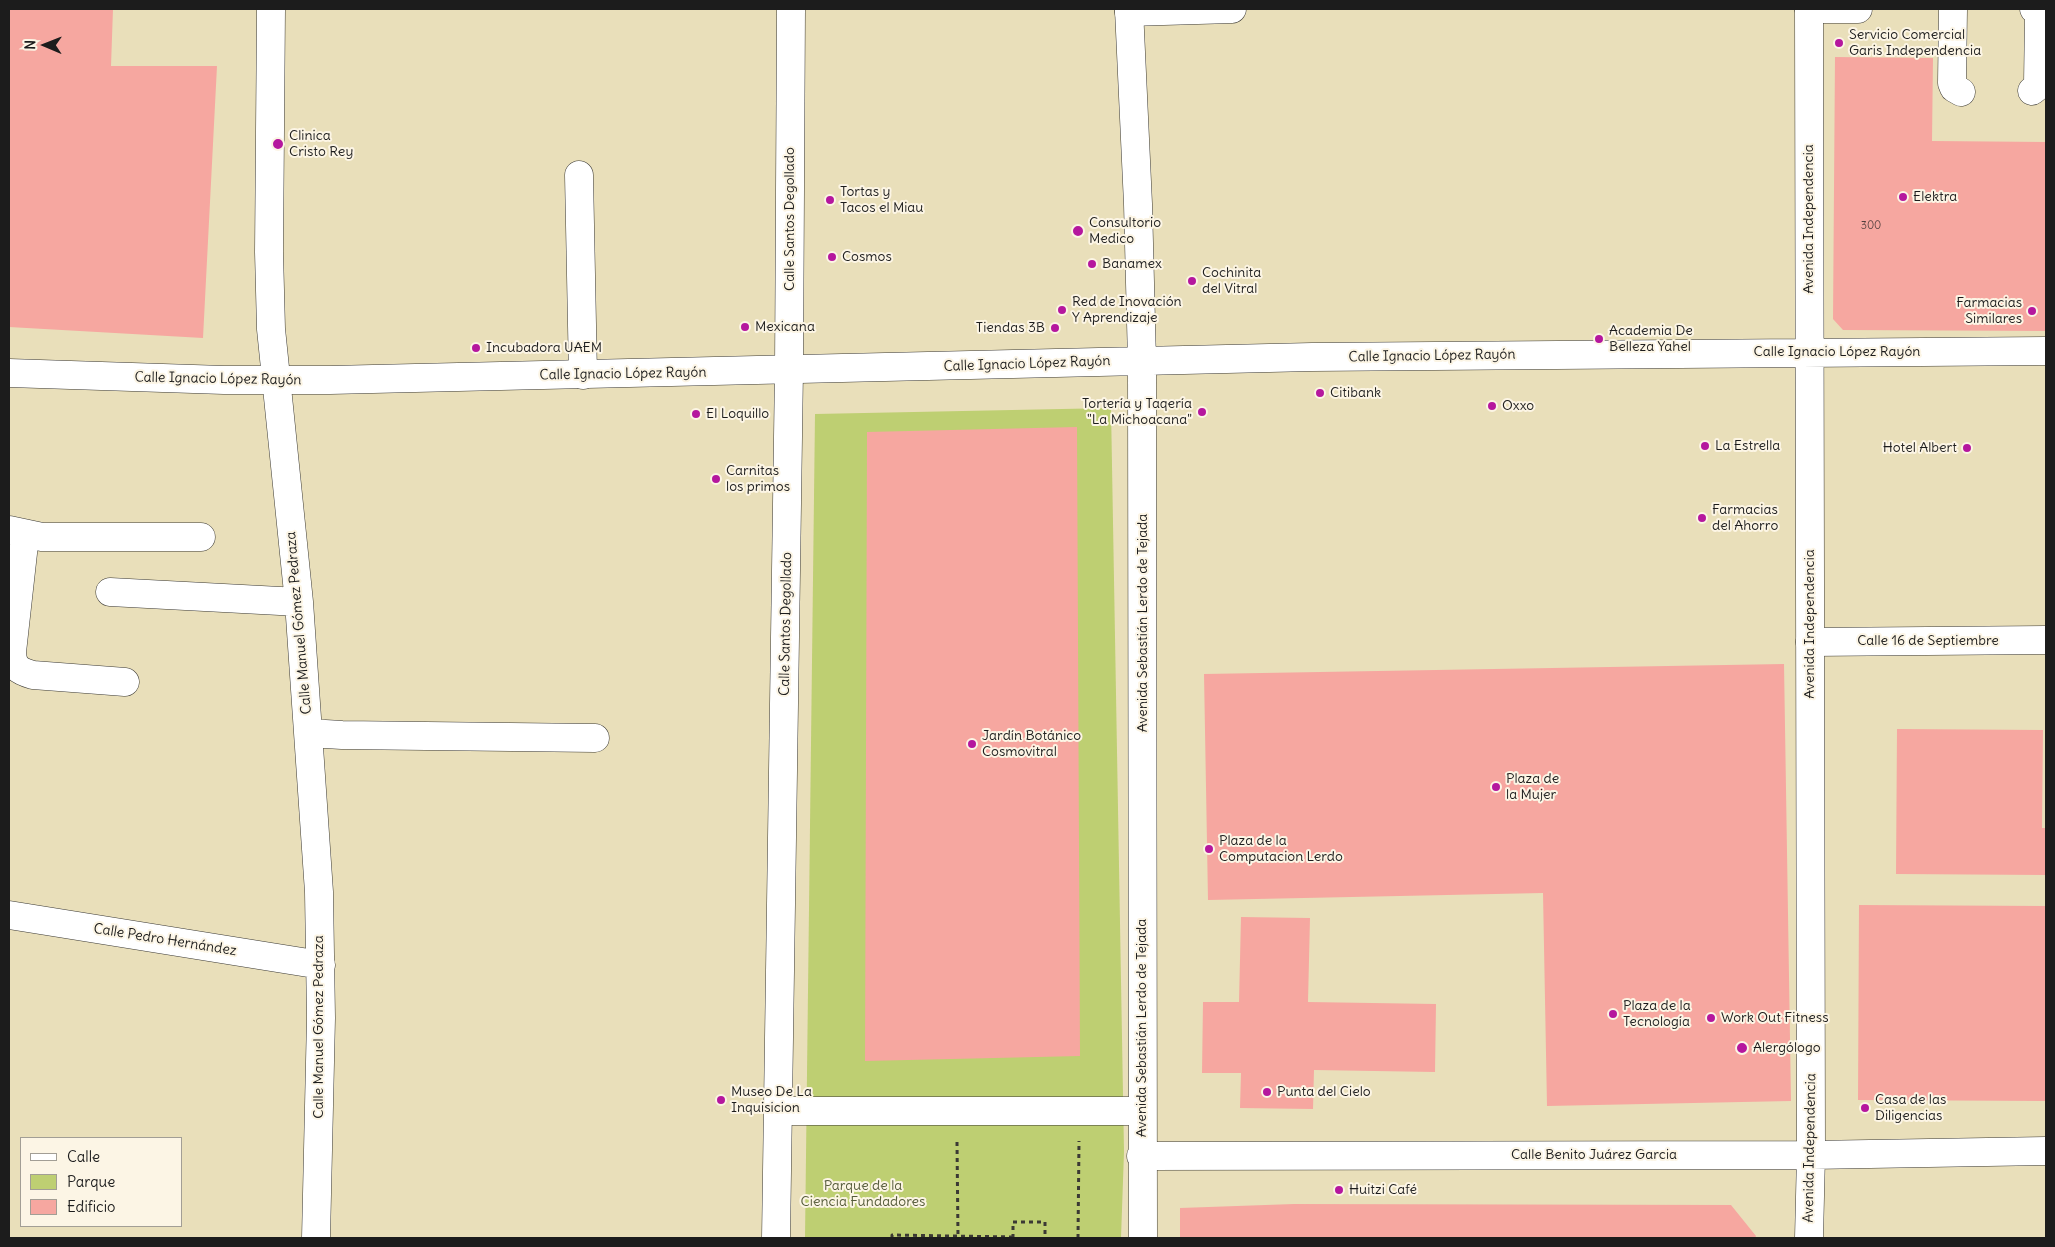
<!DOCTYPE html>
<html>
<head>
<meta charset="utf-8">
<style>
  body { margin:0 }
  #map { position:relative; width:2055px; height:1247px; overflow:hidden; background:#e9dfba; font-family:Delius,sans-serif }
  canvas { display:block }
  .frame { position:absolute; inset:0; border:10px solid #1c1c1c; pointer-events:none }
  .legend { position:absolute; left:20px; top:1137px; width:162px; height:90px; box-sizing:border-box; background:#fcf5e5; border:1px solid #a29e95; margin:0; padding:6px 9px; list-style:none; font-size:15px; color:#1c1c1c }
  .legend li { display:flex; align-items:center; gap:10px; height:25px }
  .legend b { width:25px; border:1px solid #a29e95 }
  .north { position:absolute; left:20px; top:20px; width:50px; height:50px; -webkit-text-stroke:4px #fcf5e5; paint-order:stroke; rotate:271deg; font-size:14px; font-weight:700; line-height:20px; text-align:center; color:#1c1c1c }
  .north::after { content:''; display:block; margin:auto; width:18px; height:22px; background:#1c1c1c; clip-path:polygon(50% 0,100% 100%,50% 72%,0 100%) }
</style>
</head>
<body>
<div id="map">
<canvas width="2055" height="1247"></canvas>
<div class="frame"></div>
<ul class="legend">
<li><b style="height:6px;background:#fff"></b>Calle</li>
<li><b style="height:14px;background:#becf72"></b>Parque</li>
<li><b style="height:14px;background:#f6a7a0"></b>Edificio</li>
</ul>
<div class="north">N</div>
</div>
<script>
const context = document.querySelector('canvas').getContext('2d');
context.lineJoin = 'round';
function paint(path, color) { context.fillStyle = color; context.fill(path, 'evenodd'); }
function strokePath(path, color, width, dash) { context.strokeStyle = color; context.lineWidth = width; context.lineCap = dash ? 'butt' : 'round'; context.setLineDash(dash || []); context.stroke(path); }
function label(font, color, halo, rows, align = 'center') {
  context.font = font + ' Delius,sans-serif'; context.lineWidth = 4; context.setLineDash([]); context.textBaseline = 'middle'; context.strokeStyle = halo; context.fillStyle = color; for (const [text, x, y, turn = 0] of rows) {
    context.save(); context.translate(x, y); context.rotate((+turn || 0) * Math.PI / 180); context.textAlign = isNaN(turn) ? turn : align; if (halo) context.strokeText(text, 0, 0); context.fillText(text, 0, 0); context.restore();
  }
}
paint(new Path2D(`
  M1111,408L1124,1152L1121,1238H805L815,414Z`), '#becf72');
paint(new Path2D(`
  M9,9H113L111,66H217L203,338L9,327Z
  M1835,57L1933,58L1932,141L2046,142V331L1843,330L1833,319Z
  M1077,427L1080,1056L865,1061L867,432Z
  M1784,664L1791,1101L1547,1106L1543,893L1208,900L1204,674Z
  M1897,729L2043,730L2042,828H2046V875L1896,874Z
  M1859,905L2046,906V1101L1858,1100Z
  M1241,917L1310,918L1308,1002L1436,1004L1435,1072L1314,1070L1313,1109L1240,1108L1241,1073H1202L1203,1002H1239Z
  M1294,1204L1731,1205L1756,1236L1755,1238H1180V1208Z`), '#f6a7a0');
const minor = new Path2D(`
  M271,9L269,252L271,329L299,602L319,892L321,1018L316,1238
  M1809,9H1858
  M1953,9L1952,83L1954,88L1961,92
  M1129,12L1232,9
  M2032,91L2037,87L2038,84L2039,16L2037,10L2034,9
  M579,175L583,375
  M9,530L42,537H201
  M25,535L12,652C13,668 19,671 33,675L125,682
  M110,592L299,602
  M1810,642L2046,640
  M308,733L342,735L595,738
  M9,915L321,965
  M778,1111H1141
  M776,1238L789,370L791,9`);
const major = new Path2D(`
  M1129,9L1138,204L1142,361L1143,1238
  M9,373L224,380H330L1312,357L2046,351
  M1141,1156L1811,1155L2046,1151
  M1809,1238L1811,1155L1809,9`);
strokePath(minor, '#3b3934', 29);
strokePath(major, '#3b3934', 29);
strokePath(new Path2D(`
  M957,1142L958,1236
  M892,1238V1235L1013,1237
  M1013,1238V1222H1045V1238
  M1078,1238L1079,1141`), '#3b3934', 3, [4, 4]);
strokePath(minor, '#fff', 28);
strokePath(major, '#fff', 28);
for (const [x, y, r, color] of [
  [1839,43,5,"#b5179e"],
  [278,144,6,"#b5179e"],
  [1903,197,5,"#b5179e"],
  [830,200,5,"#b5179e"],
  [1078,231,6,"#b5179e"],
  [832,257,5,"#b5179e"],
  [1092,264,5,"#b5179e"],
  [1192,281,5,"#b5179e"],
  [1062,310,5,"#b5179e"],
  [2032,311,5,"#b5179e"],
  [745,327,5,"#b5179e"],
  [1055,328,5,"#b5179e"],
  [1599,339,5,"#b5179e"],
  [476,348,5,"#b5179e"],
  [1320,393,5,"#b5179e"],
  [1492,406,5,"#b5179e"],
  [1202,412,5,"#b5179e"],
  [696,414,5,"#b5179e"],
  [1705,446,5,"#b5179e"],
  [1967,448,5,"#b5179e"],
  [716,479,5,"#b5179e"],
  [1702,518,5,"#b5179e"],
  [972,744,5,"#b5179e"],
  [1496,787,5,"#b5179e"],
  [1209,849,5,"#b5179e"],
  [1613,1014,5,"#b5179e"],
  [1711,1018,5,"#b5179e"],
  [1742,1048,6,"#b5179e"],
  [1267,1092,5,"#b5179e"],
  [721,1100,5,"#b5179e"],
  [1865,1108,5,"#b5179e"],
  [1339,1190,5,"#b5179e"]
]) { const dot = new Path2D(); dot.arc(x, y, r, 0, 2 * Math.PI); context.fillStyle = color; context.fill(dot); strokePath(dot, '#fcf5e5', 2); }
label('11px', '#523f3d', null, [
  ["300",1871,226]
]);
label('14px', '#1c1c1c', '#fcf5e5', [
  ["Servicio Comercial",1849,35],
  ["Garis Independencia",1849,51],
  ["Clinica",289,136],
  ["Cristo Rey",289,152],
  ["Tortas y",840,192],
  ["Tacos el Miau",840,208],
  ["Elektra",1913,197],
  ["Consultorio",1089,223],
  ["Medico",1089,239],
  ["Cosmos",842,257],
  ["Banamex",1102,264],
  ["Cochinita",1202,273],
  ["del Vitral",1202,289],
  ["Red de Inovación",1072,302],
  ["Y Aprendizaje",1072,318],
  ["Farmacias",2022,303,"right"],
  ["Similares",2022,319,"right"],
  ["Mexicana",755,327],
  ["Tiendas 3B",1045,328,"right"],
  ["Academia De",1609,331],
  ["Belleza Yahel",1609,347],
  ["Incubadora UAEM",486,348],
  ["Citibank",1330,393],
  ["Tortería y Taqería",1192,404,"right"],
  ["\"La Michoacana\"",1192,420,"right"],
  ["Oxxo",1502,406],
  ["El Loquillo",706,414],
  ["La Estrella",1715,446],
  ["Hotel Albert",1957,448,"right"],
  ["Carnitas",726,471],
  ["los primos",726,487],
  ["Farmacias",1712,510],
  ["del Ahorro",1712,526],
  ["Jardín Botánico",982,736],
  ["Cosmovitral",982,752],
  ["Plaza de",1506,779],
  ["la Mujer",1506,795],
  ["Plaza de la",1219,841],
  ["Computacion Lerdo",1219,857],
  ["Plaza de la",1623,1006],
  ["Tecnología",1623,1022],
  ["Work Out Fitness",1721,1018],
  ["Alergólogo",1753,1048],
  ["Museo De La",731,1092],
  ["Inquisicion",731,1108],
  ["Punta del Cielo",1277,1092],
  ["Casa de las",1875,1100],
  ["Diligencias",1875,1116],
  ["Huitzi Café",1349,1190]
], 'left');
label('14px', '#1c1c1c', '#fcf5e5', [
  ["Calle Santos Degollado",790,219,-90],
  ["Avenida Independencia",1809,219,-90],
  ["Calle Ignacio López Rayón",1837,352],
  ["Calle Ignacio López Rayón",1432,356,-1],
  ["Calle Ignacio López Rayón",1027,364,-2],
  ["Calle Ignacio López Rayón",623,374,-1],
  ["Calle Ignacio López Rayón",218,379,1],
  ["Calle Manuel Gómez Pedraza",299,623,-95],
  ["Avenida Sebastián Lerdo de Tejada",1143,623,-90],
  ["Calle Santos Degollado",786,624,-89],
  ["Avenida Independencia",1810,624,-90],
  ["Calle 16 de Septiembre",1928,641],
  ["Calle Pedro Hernández",165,940,9],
  ["Calle Manuel Gómez Pedraza",319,1027,-90],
  ["Avenida Sebastián Lerdo de Tejada",1142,1028,-90],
  ["Avenida Independencia",1810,1148,-89],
  ["Calle Benito Juárez Garcia",1594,1155]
]);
label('14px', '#555b3a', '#fcf5e5', [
  ["Parque de la",863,1186],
  ["Ciencia Fundadores",863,1202]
]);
</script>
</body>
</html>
